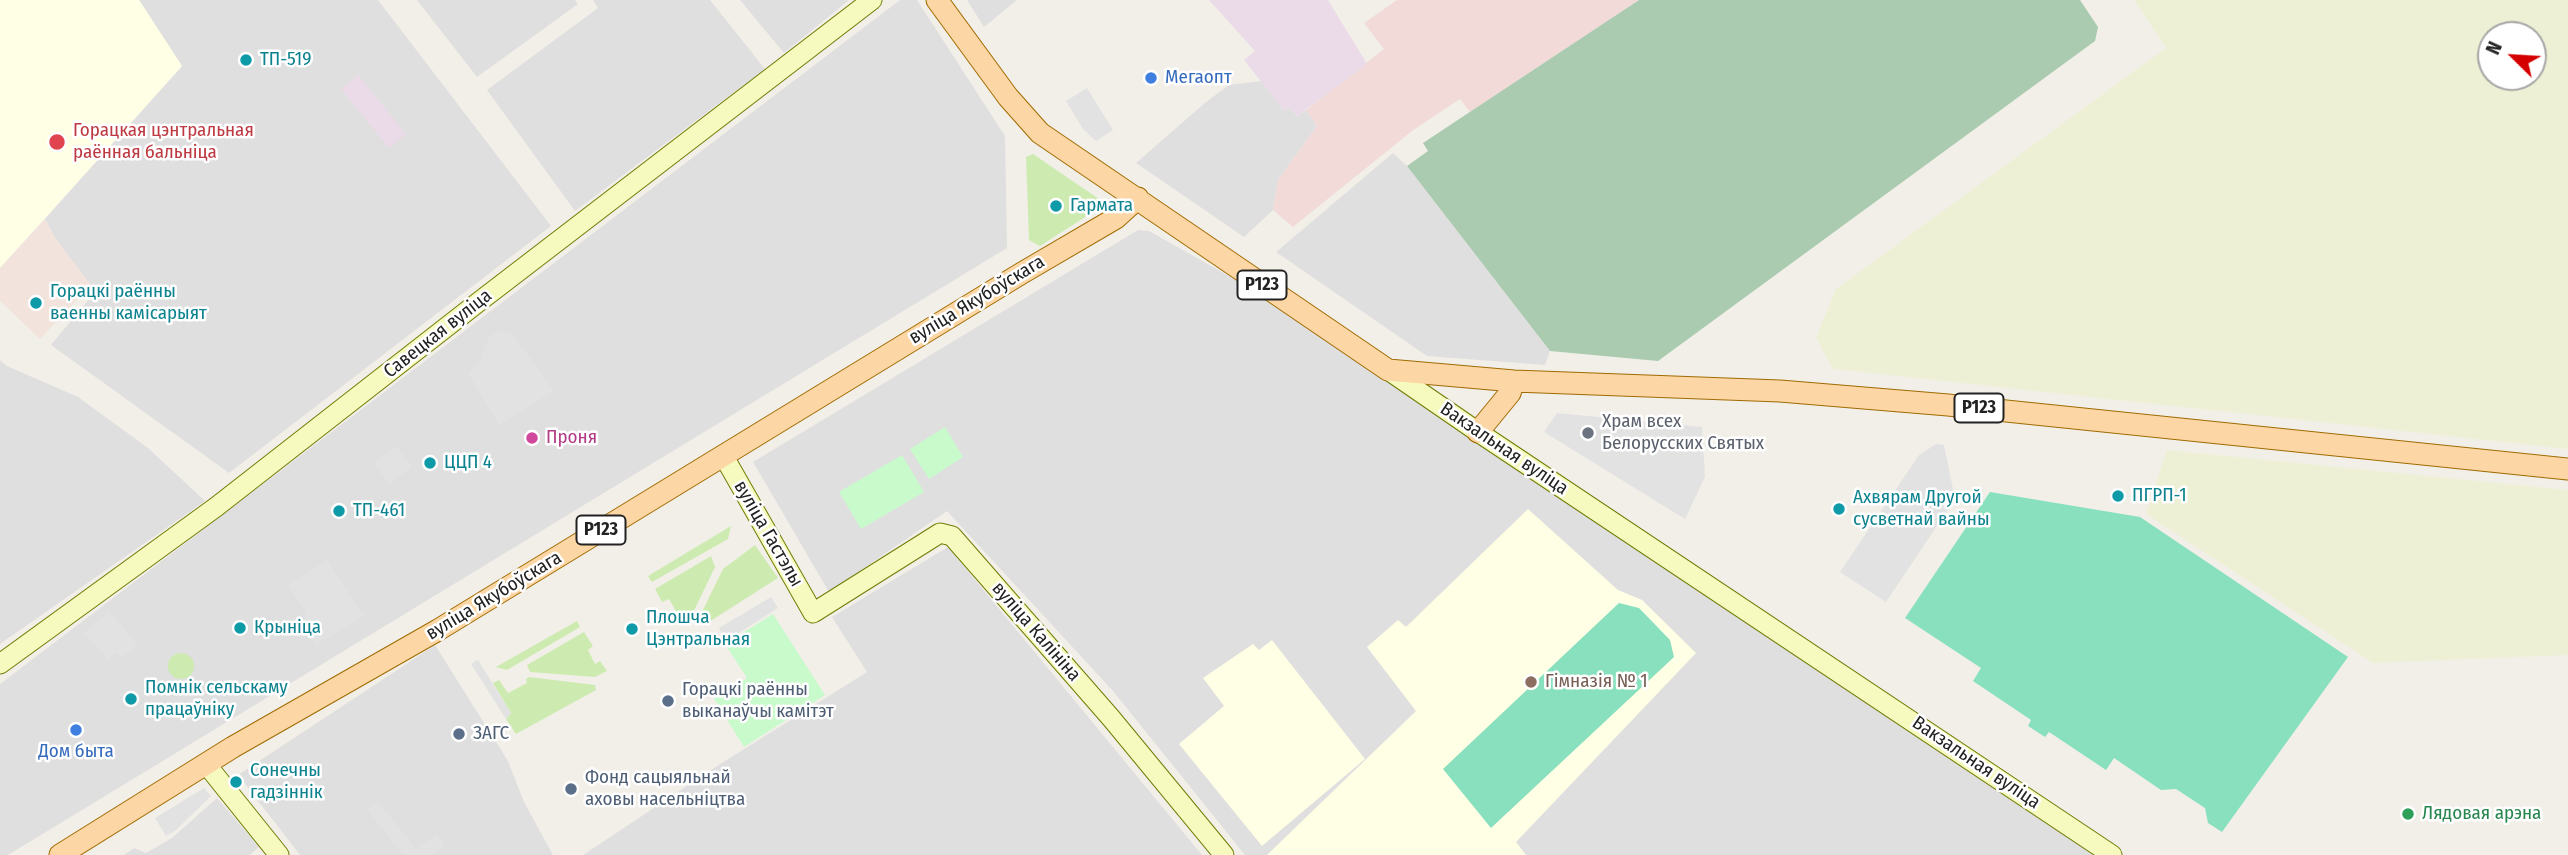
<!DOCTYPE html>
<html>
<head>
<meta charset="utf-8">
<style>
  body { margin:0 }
  #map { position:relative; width:2568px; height:855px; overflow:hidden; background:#f2efe9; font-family:"Fira Sans Condensed",sans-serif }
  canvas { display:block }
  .north { position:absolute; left:2477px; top:21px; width:70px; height:70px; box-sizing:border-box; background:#fff; border:2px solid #a7a7a7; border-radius:50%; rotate:294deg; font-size:19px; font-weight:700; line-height:28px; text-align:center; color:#222 }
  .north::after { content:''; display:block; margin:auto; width:24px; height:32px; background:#d40000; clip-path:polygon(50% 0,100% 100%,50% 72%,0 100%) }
</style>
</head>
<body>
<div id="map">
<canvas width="2568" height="855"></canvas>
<div class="north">N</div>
</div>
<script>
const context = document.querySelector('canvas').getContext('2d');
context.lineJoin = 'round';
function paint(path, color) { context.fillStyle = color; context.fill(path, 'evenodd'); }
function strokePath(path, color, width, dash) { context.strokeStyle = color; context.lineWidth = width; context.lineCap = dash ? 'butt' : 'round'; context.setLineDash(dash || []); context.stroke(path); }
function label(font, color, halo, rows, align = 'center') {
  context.font = font + ' "Fira Sans Condensed",sans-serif'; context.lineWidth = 5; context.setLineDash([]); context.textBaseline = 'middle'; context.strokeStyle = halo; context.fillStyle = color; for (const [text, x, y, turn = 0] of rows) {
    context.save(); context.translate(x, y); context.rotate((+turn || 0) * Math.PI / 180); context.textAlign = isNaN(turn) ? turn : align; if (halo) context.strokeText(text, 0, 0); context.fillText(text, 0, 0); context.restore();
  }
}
paint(new Path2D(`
  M139,0H378L551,226L229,473L51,345L95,292L55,238L45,219L182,66Z
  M417,0H575L578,4L477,77Z
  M593,0H710L765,69L575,211L487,90L598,8Z
  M740,0H849L784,53Z
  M900,0H917L1005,136L1007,248L8,855H0V684Z
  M967,0H1017L984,27Z
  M1262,81L1284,110L1289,107L1297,116L1306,110L1317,126L1278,180L1273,210L1244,237L1136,163L1206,102L1229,85Z
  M1393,153L1407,166L1550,351L1545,365L1427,356L1276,252Z
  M1138,230L1149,231L1238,281L1499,445L2107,855H1245L1113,691L947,511L829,592L753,462Z
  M0,360L7,366L78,397L148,448L205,501L0,644Z
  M948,547L1202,855H583L714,768L867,672L832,617Z
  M435,645L508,761L524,802L553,855H300L238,775Z
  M217,798L259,847L250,855H124L134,848L146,853L172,838Z`), '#e0dfdf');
paint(new Path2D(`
  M1397,0H1639L1470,112L1460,99L1412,131L1293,227L1273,210L1278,180L1317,126L1306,110L1384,49L1364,23Z`), '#f2dad9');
paint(new Path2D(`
  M1209,0H1328L1367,64L1297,116L1289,107L1284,110L1244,60L1255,51Z
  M358,75L406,134L389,148L341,89Z`), '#ebdbe8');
paint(new Path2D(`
  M0,0H139L182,66L0,268Z
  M1528,509L1618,590L1642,600L1696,653L1516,842L1526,855H1267L1416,711L1367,647L1398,620L1406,627Z
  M1272,640L1365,759L1262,846L1179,744L1224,706L1203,678L1253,644L1259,650Z`), '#ffffe5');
paint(new Path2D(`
  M45,219L55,238L91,285L40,339L0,301V268Z`), '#f3e3dd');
paint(new Path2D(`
  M2134,0H2568V449L1833,369L1816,338L1836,289L2166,48ZM2533,35V77H2491V35Z
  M2167,450L2568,490V655L2373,663L2146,514Z`), '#eef0d5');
paint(new Path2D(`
  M1033,154L1099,199L1101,207L1040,246L1029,240L1026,157Z
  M731,526L728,539L652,582L648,576Z
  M755,545L778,578L704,625L697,622L723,569Z
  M711,556L715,567L688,623L678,626L673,616L677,613L669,599L662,602L655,589Z
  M577,621L580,627L507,670L496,667Z
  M584,632L593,646L588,650L595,664L600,661L607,671L595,677L530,672L527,665Z
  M168 666a13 13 0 1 1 26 0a13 13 0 1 1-26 0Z
  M529,677L595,685L596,690L516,734L506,719L511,713L493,683L499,680L508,693L527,683L526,679Z`), '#cdebb0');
paint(new Path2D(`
  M1639,0H2080L2098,27L2095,41L1658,361L1550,351L1407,166L1428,151L1423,143Z`), '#aacbaf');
paint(new Path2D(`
  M945,427L963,457L929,479L910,449Z
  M902,455L924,492L861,529L839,492Z
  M773,614L825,695L744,747L714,699L747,678L725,644Z`), '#c8facc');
paint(new Path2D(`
  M1990,492L2140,517L2348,657L2222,832L2208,823L2205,808L2176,789L2161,790L2114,758L2106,770L2049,732L2045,737L2028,726L2031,720L1973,681L1981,668L1905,618Z
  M1619,603L1639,608L1670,640L1674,657L1491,828L1443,769Z`), '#88e0be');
paint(new Path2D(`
  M1087,88L1113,130L1096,141L1083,129L1066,101Z
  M499,331L512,333L554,391L499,425L468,373L479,362L489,337Z
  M1557,413L1702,427L1705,477L1685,519L1544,432Z
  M1936,444L1944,445L1955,499L1886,602L1840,572L1919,455Z
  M396,446L412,467L389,484L374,463Z
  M327,560L364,616L316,645L304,630L306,613L288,585Z
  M771,597L778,608L726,641L719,628Z
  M109,611L138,644L122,658L116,652L108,660L84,633Z
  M478,660L511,713L506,719L471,664Z
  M204,788L211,796L176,830L166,836L155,818Z
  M378,801L416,849L437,834L445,845L432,855H403L367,810Z`), '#e2e2e2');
const secondary = new Path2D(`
  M1388,370L1478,432L2112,855
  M723,455L813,613L940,533L952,536L1111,718L1224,855
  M0,664L216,507L476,304L872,0
  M206,764L279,855`);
const primary = new Path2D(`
  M937,0L1008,97L1040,133L1388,370L1514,381L1780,391L1948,405L2568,469
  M1478,432L1510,393L1514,381
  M60,855L233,747L438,630L1022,273L1116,218L1138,198`);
strokePath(secondary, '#707d05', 21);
strokePath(primary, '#a06b00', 23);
strokePath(secondary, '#f7fabf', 19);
strokePath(primary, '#fcd6a4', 21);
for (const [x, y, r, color] of [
  [246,60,7,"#0f9aa8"],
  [1151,78,7,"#3f7fe0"],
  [57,142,9,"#e0444e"],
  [1056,206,7,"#0f9aa8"],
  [36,303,7,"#0f9aa8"],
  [1588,433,7,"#6b7280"],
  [532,438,7,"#d1479c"],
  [430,463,7,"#0f9aa8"],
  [2118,496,7,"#0f9aa8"],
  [1839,509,7,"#0f9aa8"],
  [339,511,7,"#0f9aa8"],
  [240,628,7,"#0f9aa8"],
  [632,629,7,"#0f9aa8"],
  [1531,682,7,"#8d6e63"],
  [131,699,7,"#0f9aa8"],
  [668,701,7,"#5c6f8a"],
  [76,730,7,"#3f7fe0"],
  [459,734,7,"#5c6f8a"],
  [236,782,7,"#0f9aa8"],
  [571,789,7,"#5c6f8a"],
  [2408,814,7,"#2e9e5b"]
]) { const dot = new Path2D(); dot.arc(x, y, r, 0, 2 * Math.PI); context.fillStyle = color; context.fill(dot); strokePath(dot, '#fff', 2.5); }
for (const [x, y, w] of [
  [1262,285,49],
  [1979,408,49],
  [601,530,49]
]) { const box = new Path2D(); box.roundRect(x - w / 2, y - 14.5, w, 29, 5); context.fillStyle = '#fff'; context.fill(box); strokePath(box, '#222', 2); }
label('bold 18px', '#222', null, [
  ["Р123",1262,285],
  ["Р123",1979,408],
  ["Р123",601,530]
]);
label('19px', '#0d838f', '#fff', [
  ["ТП-519",260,60],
  ["Гармата",1070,206],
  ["Горацкі раённы",50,292],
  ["ваенны камісарыят",50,314],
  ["ЦЦП 4",444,463],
  ["ПГРП-1",2132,496],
  ["Ахвярам Другой",1853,498],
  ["сусветнай вайны",1853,520],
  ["ТП-461",353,511],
  ["Плошча",646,618],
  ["Цэнтральная",646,640],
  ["Крыніца",254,628],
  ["Помнік сельскаму",145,688],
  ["працаўніку",145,710],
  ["Сонечны",250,771],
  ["гадзіннік",250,793]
], 'left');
label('19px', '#366cbe', '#fff', [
  ["Мегаопт",1165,78],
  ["Дом быта",76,752,"center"]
], 'left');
label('19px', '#be3a42', '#fff', [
  ["Горацкая цэнтральная",73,131],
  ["раённая бальніца",73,153]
], 'left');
label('19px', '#222', '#fff', [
  ["вуліца Якубоўскага",977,300,-31],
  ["Савецкая вуліца",438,334,-38],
  ["Вакзальная вуліца",1504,449,34],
  ["вуліца Гастэлы",768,534,60],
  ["вуліца Якубоўскага",494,596,-31],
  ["вуліца Калініна",1036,632,49],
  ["Вакзальная вуліца",1976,763,34]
]);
label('19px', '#5b616d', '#fff', [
  ["Храм всех",1602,422],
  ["Белорусских Святых",1602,444]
], 'left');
label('19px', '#b23c85', '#fff', [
  ["Проня",546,438]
], 'left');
label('19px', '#785e54', '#fff', [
  ["Гімназія № 1",1545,682]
], 'left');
label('19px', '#4e5e75', '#fff', [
  ["Горацкі раённы",682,690],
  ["выканаўчы камітэт",682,712],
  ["ЗАГС",473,734],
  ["Фонд сацыяльнай",585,778],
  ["аховы насельніцтва",585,800]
], 'left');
label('19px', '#27864d', '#fff', [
  ["Лядовая арэна",2422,814]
], 'left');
</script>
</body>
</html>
